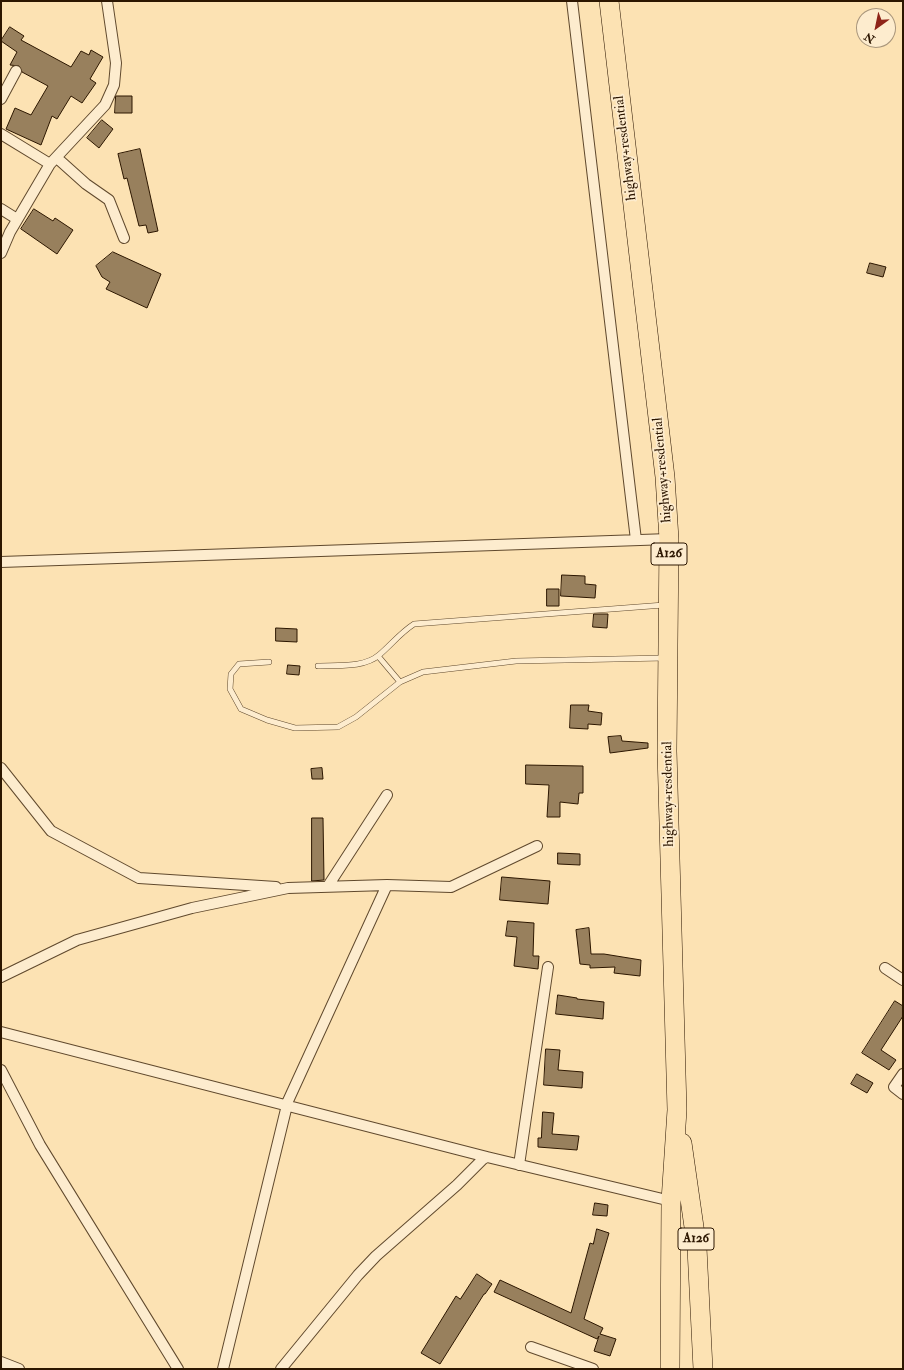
<!DOCTYPE html>
<html>
<head>
<meta charset="utf-8">
<style>
  body { margin:0 }
  #map { position:relative; width:904px; height:1370px; overflow:hidden; background:#fce2b3; font-family:"IM FELL Double Pica",serif }
  canvas { display:block }
  .frame { position:absolute; inset:0; border:2px solid #2c1600; pointer-events:none }
  .north { position:absolute; left:856px; top:8px; width:40px; height:40px; box-sizing:border-box; background:#fdecce; border:1px solid #a9967c; border-radius:50%; rotate:213deg; font-size:11px; font-weight:700; line-height:16px; text-align:center; color:#2c1600 }
  .north::after { content:''; display:block; margin:auto; width:14px; height:18px; background:#8f2418; clip-path:polygon(50% 0,100% 100%,50% 72%,0 100%) }
</style>
</head>
<body>
<div id="map">
<canvas width="904" height="1370"></canvas>
<div class="frame"></div>
<div class="north">N</div>
</div>
<script>
const context = document.querySelector('canvas').getContext('2d');
context.lineJoin = 'round';
function paint(path, color) { context.fillStyle = color; context.fill(path, 'evenodd'); }
function strokePath(path, color, width, dash) { context.strokeStyle = color; context.lineWidth = width; context.lineCap = dash ? 'butt' : 'round'; context.setLineDash(dash || []); context.stroke(path); }
function label(font, color, halo, rows, align = 'center') {
  context.font = font + ' "IM FELL Double Pica",serif'; context.lineWidth = 3.5; context.setLineDash([]); context.textBaseline = 'middle'; context.strokeStyle = halo; context.fillStyle = color; for (const [text, x, y, turn = 0] of rows) {
    context.save(); context.translate(x, y); context.rotate((+turn || 0) * Math.PI / 180); context.textAlign = isNaN(turn) ? turn : align; if (halo) context.strokeText(text, 0, 0); context.fillText(text, 0, 0); context.restore();
  }
}
const building = new Path2D(`
  M10,27L24,36L21,40L71,67L81,51L89,55L91,50L103,57L90,79L96,83L82,103L71,96L57,119L52,116L41,145L6,129L15,108L31,115L48,86L22,72L19,66L10,65L17,52L1,41Z
  M116,96H132V113H115Z
  M102,120L113,129L99,148L87,138Z
  M140,149L158,231L148,233L146,225L139,226L127,178L124,179L118,154Z
  M34,209L53,221L55,218L73,230L57,254L21,229Z
  M113,252L161,274L147,308L106,289L110,282L102,277L96,266Z
  M870,263L886,267L883,277L867,273Z
  M562,575L585,576V584L596,585L595,598L561,596Z
  M547,589H559V606H547Z
  M594,614H608L607,628L593,627Z
  M276,628L297,629V642L276,641Z
  M288,665L300,666L299,675L287,674Z
  M571,705H589L588,711L602,713L601,725L588,724V729L570,728Z
  M621,736L622,741L648,743V748L610,753L608,737Z
  M526,765L583,766V793H579L578,804L560,802V817H547L549,785L526,784Z
  M322,768L323,779H312L311,769Z
  M312,818H323L324,880L312,881Z
  M558,853L580,854V865L558,864Z
  M502,877L550,881L548,904L500,900Z
  M508,921L534,923L533,956H539L538,969L514,966L517,937L506,936Z
  M589,928L591,954H604L641,960L640,976L614,973L615,967L590,968V965L580,964L576,930Z
  M558,995L577,998V999L604,1002L603,1019L556,1014Z
  M895,1001L903,1006V1016L881,1050L896,1060L889,1070L862,1053Z
  M546,1049L560,1050L558,1070L583,1072L582,1088L544,1085Z
  M857,1074L873,1083L867,1093L851,1084Z
  M543,1112L554,1113L552,1134L579,1136L577,1150L538,1147V1138H541Z
  M595,1203L608,1205L607,1216L593,1215Z
  M597,1229L609,1233L584,1319L603,1328L600,1334L616,1339L610,1356L594,1351L599,1336L597,1339L494,1292L500,1280L571,1313L590,1243L593,1244Z
  M477,1274L492,1284L485,1294H484L440,1364L421,1353L456,1296L460,1299Z`);
paint(building, '#98805d');
strokePath(building, '#2c1600', 1);
const lane = new Path2D(`
  M378,656L400,682
  M269,662L239,664L231,674L230,689L241,709L267,720L295,728L338,727L356,717L400,682L423,672L516,661L664,658
  M318,666C337,665 364,668 379,655C391,645 400,633 414,624L664,605`);
const street = new Path2D(`
  M572,1L636,540
  M1,99L16,71
  M1,134L50,164
  M57,158L86,184L109,200L124,238
  M1,209L17,219
  M1,253L10,232L50,164L105,105L114,85L116,63L107,1
  M1,562L669,539
  M1,768L51,831L139,878L276,887
  M328,886L387,795
  M885,968L903,980
  M1,977L77,940L192,908L288,888L387,885L451,887L537,846
  M1,1032L487,1157
  M1,1070L40,1145L178,1369
  M903,1074L894,1087L903,1094
  M519,1165L548,967
  M531,1347L593,1369
  M1,1362L19,1369
  M223,1369L288,1101L387,885
  M281,1369L358,1275L376,1256L457,1185L483,1159L487,1157L671,1201`);
const highway = new Path2D(`
  M609,1L665,477L669,539L667,751L677,1110L671,1201L670,1369
  M682,1143L697,1248L703,1369`);
strokePath(lane, '#60492d', 6);
strokePath(street, '#60492d', 12);
strokePath(highway, '#2c1600', 20);
strokePath(lane, '#fdecce', 5);
strokePath(street, '#fdecce', 10);
strokePath(highway, '#fce2b3', 19);
for (const [x, y, w] of [
  [669,554,36],
  [696,1239,36]
]) { const box = new Path2D(); box.roundRect(x - w / 2, y - 11, w, 22, 3); context.fillStyle = '#fdecce'; context.fill(box); strokePath(box, '#2c1600', 1); }
label('bold 13px', '#2c1600', null, [
  ["A126",669,554],
  ["A126",696,1239]
]);
label('14px', '#2c1600', '#fdecce', [
  ["highway+resdential",626,148,-97],
  ["highway+resdential",663,470,-95],
  ["highway+resdential",669,794,-91]
]);
</script>
</body>
</html>
